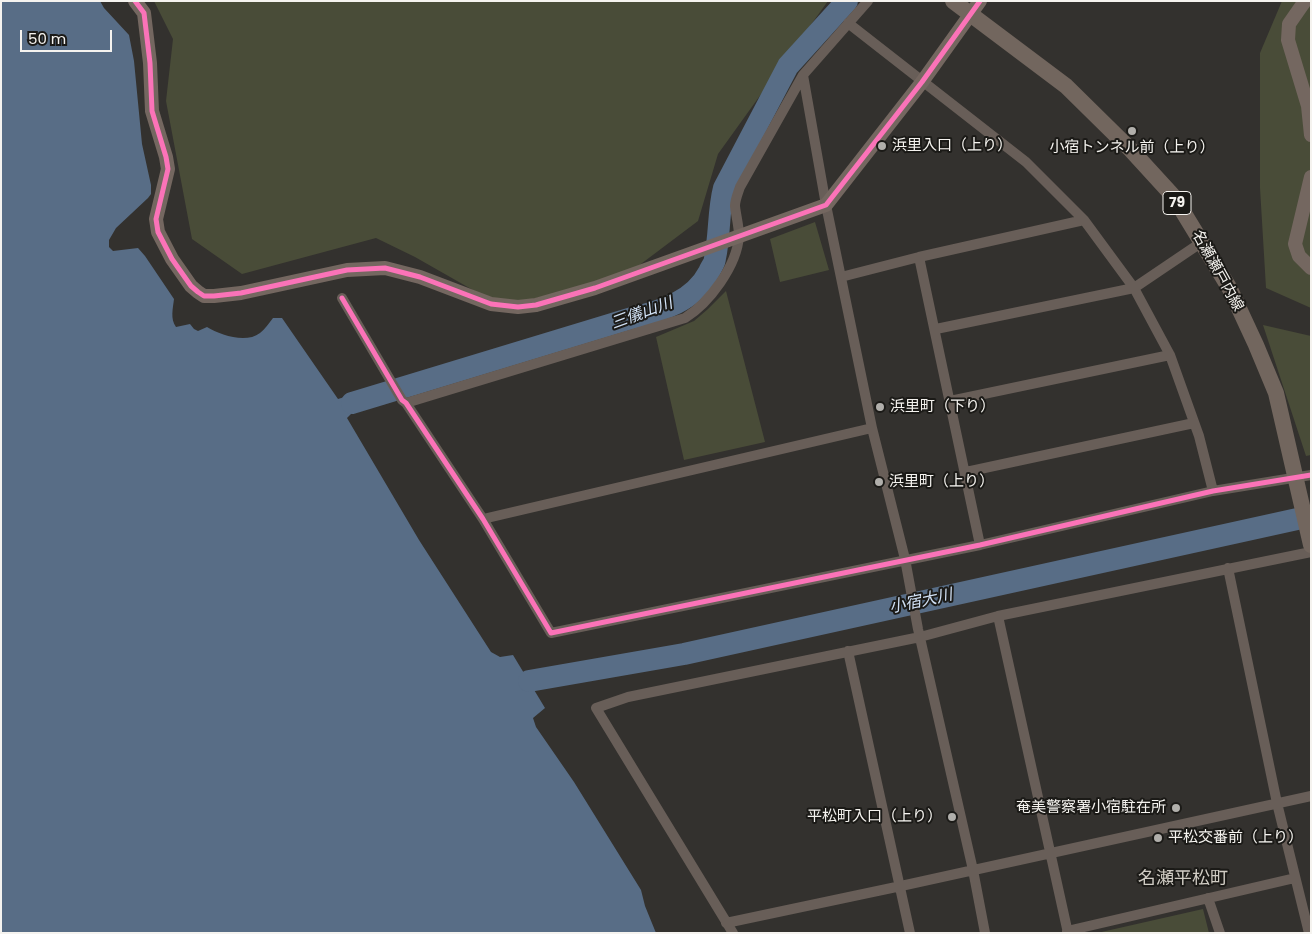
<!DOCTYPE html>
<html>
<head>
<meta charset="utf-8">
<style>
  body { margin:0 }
  #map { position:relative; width:1312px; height:934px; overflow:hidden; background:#33312e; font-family:Poppins,sans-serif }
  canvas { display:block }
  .frame { position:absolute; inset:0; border:2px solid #f5f3ef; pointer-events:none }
  .scale { position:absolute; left:20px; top:30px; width:92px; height:22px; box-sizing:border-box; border:2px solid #f5f3ef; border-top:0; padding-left:6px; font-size:15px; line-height:18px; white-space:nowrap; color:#f5f3ef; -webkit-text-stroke:4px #1b1a17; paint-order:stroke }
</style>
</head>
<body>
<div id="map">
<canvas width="1312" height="934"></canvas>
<div class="frame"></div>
<div class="scale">50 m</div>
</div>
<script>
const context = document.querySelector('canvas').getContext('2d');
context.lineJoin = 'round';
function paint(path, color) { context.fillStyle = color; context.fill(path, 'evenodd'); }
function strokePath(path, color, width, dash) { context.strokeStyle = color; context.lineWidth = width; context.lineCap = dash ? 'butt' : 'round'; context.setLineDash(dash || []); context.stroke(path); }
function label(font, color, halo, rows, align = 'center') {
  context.font = font + ' Poppins,"Noto Sans JP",sans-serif'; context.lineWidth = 4; context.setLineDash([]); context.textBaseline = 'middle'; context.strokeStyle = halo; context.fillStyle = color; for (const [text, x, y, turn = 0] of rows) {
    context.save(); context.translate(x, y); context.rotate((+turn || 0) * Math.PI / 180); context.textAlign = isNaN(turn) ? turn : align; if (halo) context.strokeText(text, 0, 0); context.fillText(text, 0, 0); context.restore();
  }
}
paint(new Path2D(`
  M154,1H828L718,154L698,221L621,279L501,306L415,257L376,238L242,274L192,239L166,101L173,39Z
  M1282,1H1311V308L1266,288L1260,188V53Z
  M815,222L829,270L780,282L770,239Z
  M726,291L765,442L684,460L656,337L694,321L708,309Z
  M1263,325L1311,336V455L1306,456Z
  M1203,909L1209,933H1097Z`), '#494c38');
paint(new Path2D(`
  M1,1H100L104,8L129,35L134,61L142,144L151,185V194L148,198L116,228L109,240V247L113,251L138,248L145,256L174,299C173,308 170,319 176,327L190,324L194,329L198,331L207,327C220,335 246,344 260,333C265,329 269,323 273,318H282L338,399L348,396L355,410L347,418L419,540L491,652L500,657L513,655L545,708L533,718L536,727L574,782L641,890L645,906L656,933H1Z`), '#586d86');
strokePath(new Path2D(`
  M352,403L632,318C662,311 694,301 709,272C711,267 715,263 715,258C720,235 718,211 724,188L788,66L847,1
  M529,681L684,654L1311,516`), '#586d86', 22);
strokePath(new Path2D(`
  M848,23L1026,162L1084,220L1134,288L1170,355L1199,436L1213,491
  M803,75L826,205L872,428L905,559L918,629L973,870L985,933
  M919,257L980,545
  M841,277L919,257L1084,220
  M342,298L402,400L406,403L483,519L551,633L980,545L1213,491L1311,475
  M936,329L1134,288L1202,242
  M950,401L1170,355
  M406,403L685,318C709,303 737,266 739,236C739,226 736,216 735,206C735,200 738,193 740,187L803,75L868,1
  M966,472L1194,423
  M483,519L872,428
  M1228,568L1277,803L1309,933
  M998,616L1068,933
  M848,651L910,933
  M1208,898L1220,933
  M726,923L901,886L1311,796
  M1067,931L1295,878
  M733,933L596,708L628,697L920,637L998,616L1311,552`), '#685e58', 10);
strokePath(new Path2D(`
  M135,1L144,13L150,63L152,111L166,157L168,169L156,219L158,232L172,259L191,286L198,292L204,296H214L241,293L347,270L385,268L420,277L491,304L518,307L536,305L595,288L826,205L922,82L980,1
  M1305,1L1289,24L1288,40L1308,106L1311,135
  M1311,177L1295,244L1299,256L1311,268`), '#746760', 14);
strokePath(new Path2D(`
  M953,1L1066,86L1131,150L1174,197L1230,289L1256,345L1276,393L1311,545`), '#72665e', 16);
strokePath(new Path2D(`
  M135,1L144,13L150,63L152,111L166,157L168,169L156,219L158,232L172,259L191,286L198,292L204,296H214L241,293L347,270L385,268L420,277L491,304L518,307L536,305L595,288L826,205L922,82L980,1
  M342,298L402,400L406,403L483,519L551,633L980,545L1213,491L1311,475`), '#fb73b8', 5);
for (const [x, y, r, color] of [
  [1132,131,5,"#b1afab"],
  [882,146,5,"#b1afab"],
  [880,407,5,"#b1afab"],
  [879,482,5,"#b1afab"],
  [1176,808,5,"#b1afab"],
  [952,817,5,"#b1afab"],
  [1158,838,5,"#b1afab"]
]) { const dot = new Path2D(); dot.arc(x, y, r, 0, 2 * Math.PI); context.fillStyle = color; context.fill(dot); strokePath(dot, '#1b1a17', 2); }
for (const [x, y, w] of [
  [1177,203,28]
]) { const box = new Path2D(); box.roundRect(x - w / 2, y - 11.5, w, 23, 4); context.fillStyle = '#1b1a17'; context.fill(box); strokePath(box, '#f5f3ef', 1); }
label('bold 14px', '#f5f3ef', null, [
  ["79",1177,203]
]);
label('15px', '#f5f3ef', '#1b1a17', [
  ["浜里入口（上り）",892,146],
  ["小宿トンネル前（上り）",1132,148,"center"],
  ["浜里町（下り）",890,407],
  ["浜里町（上り）",889,482],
  ["奄美警察署小宿駐在所",1166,808,"right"],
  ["平松町入口（上り）",942,817,"right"],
  ["平松交番前（上り）",1168,838]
], 'left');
label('15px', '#f5f3ef', '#1b1a17', [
  ["名瀬瀬戸内線",1217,271,61]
]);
label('italic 16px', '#d2e2f6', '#1b1a17', [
  ["三儀山川",642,314,-20],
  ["小宿大川",921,602,-12]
]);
label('18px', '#d0ccc4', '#1b1a17', [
  ["名瀬平松町",1183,879]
]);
</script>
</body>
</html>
